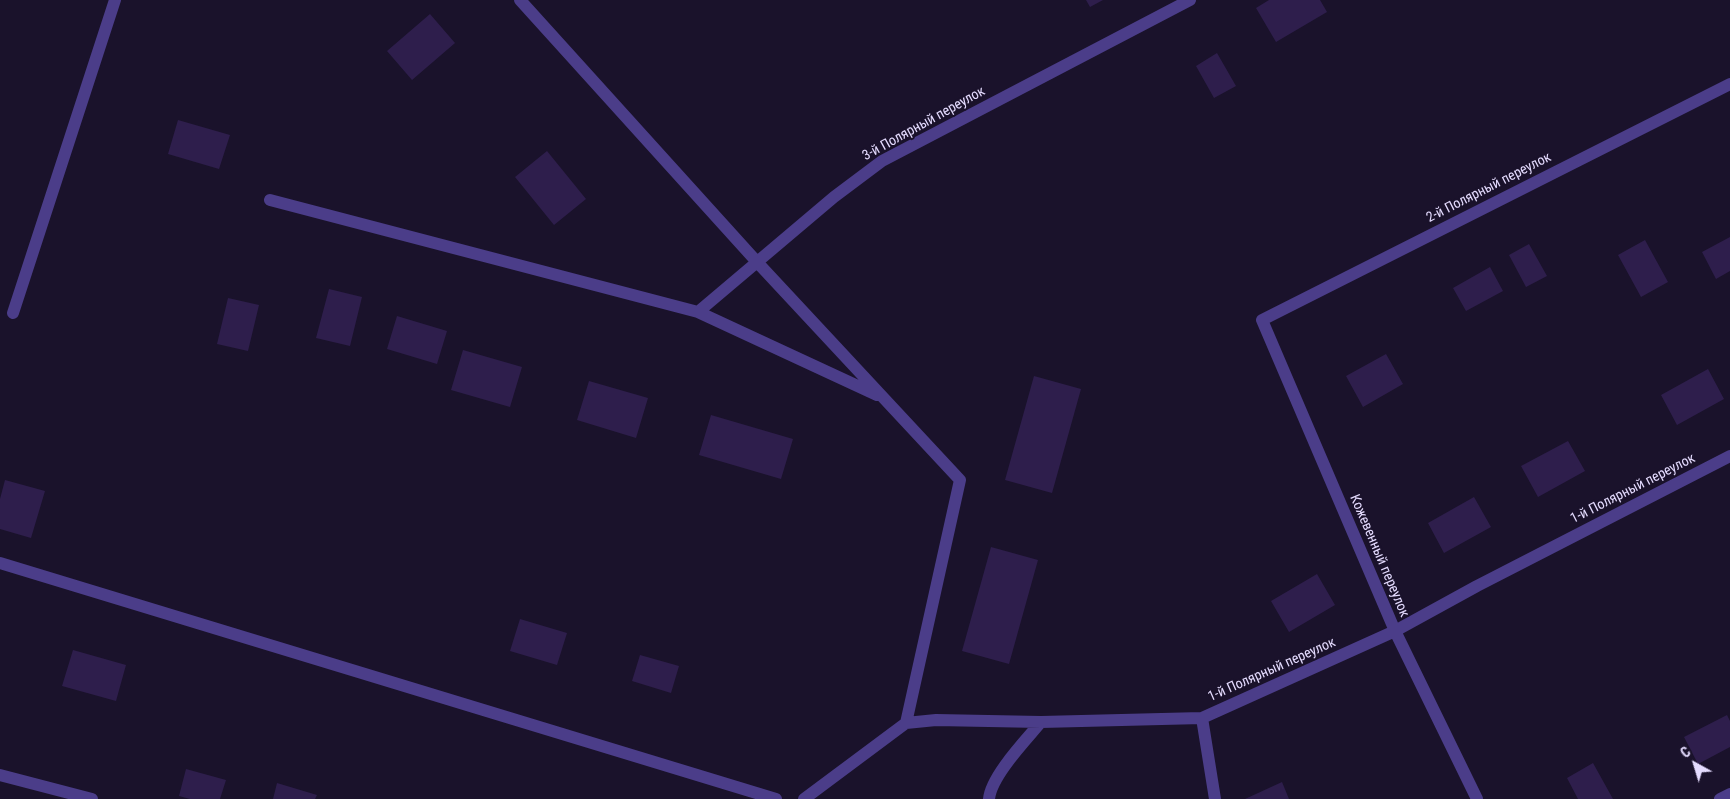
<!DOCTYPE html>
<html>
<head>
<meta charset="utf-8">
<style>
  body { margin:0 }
  #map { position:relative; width:1730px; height:799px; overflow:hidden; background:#1a122b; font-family:"Roboto Condensed",sans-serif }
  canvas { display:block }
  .north { position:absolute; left:1670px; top:739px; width:50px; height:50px; -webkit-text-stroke:4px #1a122b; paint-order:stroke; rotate:321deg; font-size:14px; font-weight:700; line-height:20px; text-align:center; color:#e5dcff }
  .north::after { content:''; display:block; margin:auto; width:18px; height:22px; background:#e5dcff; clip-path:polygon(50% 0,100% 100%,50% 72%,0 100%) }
</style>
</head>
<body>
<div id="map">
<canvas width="1730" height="799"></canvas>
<div class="north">С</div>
</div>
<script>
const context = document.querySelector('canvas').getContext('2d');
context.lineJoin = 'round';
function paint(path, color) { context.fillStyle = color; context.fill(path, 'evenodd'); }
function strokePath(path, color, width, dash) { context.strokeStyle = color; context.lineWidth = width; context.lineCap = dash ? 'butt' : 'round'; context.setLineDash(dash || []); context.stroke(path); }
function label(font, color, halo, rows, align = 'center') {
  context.font = font + ' "Roboto Condensed",sans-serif'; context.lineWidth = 4; context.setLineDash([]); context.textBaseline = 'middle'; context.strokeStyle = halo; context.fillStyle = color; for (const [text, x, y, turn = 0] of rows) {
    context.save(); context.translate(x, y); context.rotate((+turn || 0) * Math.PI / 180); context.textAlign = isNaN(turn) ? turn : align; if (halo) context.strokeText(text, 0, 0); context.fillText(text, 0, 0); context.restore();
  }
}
paint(new Path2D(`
  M1086,0H1103L1090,7Z
  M1269,0H1320L1327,12L1276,42L1256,8Z
  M430,14L455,43L412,80L387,51Z
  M1217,53L1236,86L1214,98L1196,66Z
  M178,120L230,135L219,169L168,154Z
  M547,151L586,199L554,225L515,177Z
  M1730,237V271L1716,279L1702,252Z
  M1645,240L1668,282L1641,297L1618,255Z
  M1529,244L1547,276L1526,287L1509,255Z
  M1490,267L1503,291L1466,311L1453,288Z
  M329,289L362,297L350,346L316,338Z
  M228,298L259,305L248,351L217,344Z
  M397,316L447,331L437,364L387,349Z
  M463,350L522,367L510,407L451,390Z
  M1386,354L1403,384L1363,407L1346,376Z
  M1708,369L1724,399L1677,425L1661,395Z
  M1034,376L1081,389L1052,493L1005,480Z
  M589,381L648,398L636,438L577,420Z
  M711,415L793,439L781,479L699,455Z
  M1568,441L1585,471L1538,497L1521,466Z
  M5,480L45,491L31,538L0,529V499Z
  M1474,497L1491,527L1444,553L1428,523Z
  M991,547L1038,560L1009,664L962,651Z
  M1317,574L1335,605L1289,632L1271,601Z
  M520,619L567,633L557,665L510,651Z
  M73,650L126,665L116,701L62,686Z
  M640,655L679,666L671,693L632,681Z
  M1727,715L1730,721V747L1698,764L1684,737Z
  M1593,763L1613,799H1578L1567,778Z
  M186,769L226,780L220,799H190L179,796Z
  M1282,782L1289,799H1245Z
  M277,783L317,795L315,799H273Z`), '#2e1e4c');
strokePath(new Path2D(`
  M520,0L757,262L960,480L906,723
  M270,200L698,312L877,395
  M698,312L834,197L882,161L1190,0
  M13,313L115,0
  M0,563L776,799
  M1202,718L1215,799
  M0,775L92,799
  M804,799L906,723L936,720L1041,722L1202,718L1395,631L1477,586L1730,456
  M989,799C991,776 1026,740 1041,722
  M1477,799L1395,631L1262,320L1730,84
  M1720,799L1730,794`), '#4b3d89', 12);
label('14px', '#e5dcff', '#1a122b', [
  ["3-й Полярный переулок",924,124,-29],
  ["2-й Полярный переулок",1489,188,-27],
  ["1-й Полярный переулок",1633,489,-27],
  ["Кожевенный переулок",1379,556,67],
  ["1-й Полярный переулок",1272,670,-24]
]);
</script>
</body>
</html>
